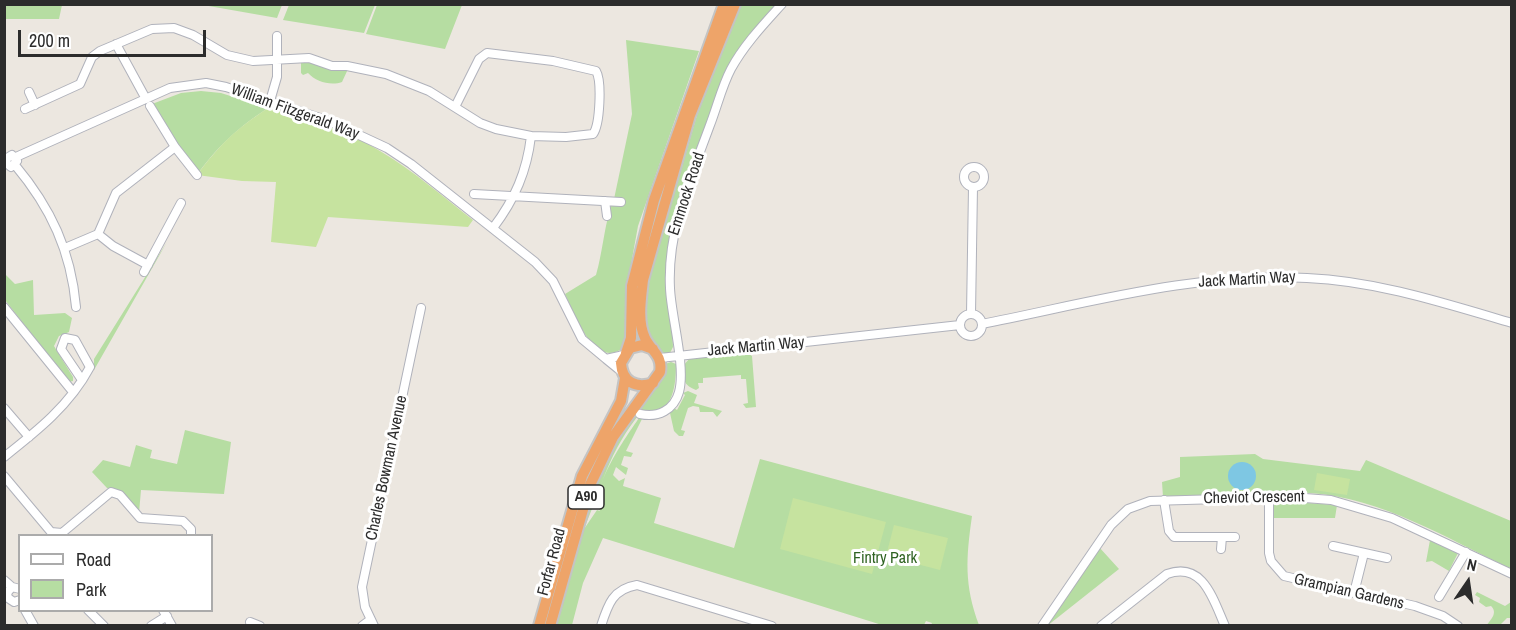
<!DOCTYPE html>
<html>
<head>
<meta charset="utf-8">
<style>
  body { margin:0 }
  #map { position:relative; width:1516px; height:630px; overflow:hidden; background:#ece7e0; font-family:"Archivo Narrow",sans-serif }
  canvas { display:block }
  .frame { position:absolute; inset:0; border:6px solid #2c2c2c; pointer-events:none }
  .legend { position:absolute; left:18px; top:534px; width:195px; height:78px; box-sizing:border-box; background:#fff; border:2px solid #ababab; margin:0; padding:8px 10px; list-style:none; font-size:18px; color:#2c2c2c }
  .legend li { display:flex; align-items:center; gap:12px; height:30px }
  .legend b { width:30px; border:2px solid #ababab }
  .north { position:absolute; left:1438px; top:552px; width:60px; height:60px; -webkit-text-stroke:4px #fff; paint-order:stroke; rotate:13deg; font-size:16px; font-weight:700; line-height:24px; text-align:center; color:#2c2c2c }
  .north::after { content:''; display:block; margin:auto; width:21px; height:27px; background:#2c2c2c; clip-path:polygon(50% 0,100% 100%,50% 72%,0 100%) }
  .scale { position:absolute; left:18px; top:30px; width:188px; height:27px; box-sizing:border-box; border:3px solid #2c2c2c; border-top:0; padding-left:8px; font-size:18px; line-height:21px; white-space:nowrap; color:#2c2c2c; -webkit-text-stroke:4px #fff; paint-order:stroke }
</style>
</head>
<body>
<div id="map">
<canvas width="1516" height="630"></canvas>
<div class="frame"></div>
<ul class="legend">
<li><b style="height:8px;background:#fff"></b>Road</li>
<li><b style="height:16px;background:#b6dda2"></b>Park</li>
</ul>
<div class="north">N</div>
<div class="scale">200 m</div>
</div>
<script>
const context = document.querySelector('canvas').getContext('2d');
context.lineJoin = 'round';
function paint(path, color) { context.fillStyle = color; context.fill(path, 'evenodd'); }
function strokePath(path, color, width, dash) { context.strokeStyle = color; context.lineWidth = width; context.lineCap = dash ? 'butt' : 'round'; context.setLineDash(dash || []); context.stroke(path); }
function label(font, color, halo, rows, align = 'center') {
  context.font = font + ' "Archivo Narrow",sans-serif'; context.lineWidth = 6; context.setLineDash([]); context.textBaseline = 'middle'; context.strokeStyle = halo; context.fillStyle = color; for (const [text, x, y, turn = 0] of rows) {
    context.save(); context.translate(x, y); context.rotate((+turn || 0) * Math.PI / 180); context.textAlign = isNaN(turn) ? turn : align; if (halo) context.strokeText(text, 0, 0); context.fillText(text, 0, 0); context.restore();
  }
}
paint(new Path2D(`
  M5,4L62,5L59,19H5Z
  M203,5H282L277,18Z
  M289,5V4L375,5L364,33L283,20Z
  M377,5V4L462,5L445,49L366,34Z
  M740,5H780L754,30L733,61L669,248L673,347L670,353L661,355L651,342L644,309L651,273L697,115Z
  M626,40L699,51L638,226L626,292V334L623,348C594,370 575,314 565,294L596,275C603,252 605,218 614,199L632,114Z
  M309,60L348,69L342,82C331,86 316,82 308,73L303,75L301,73V63Z
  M201,91L221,93L268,108C238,128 221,143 199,172L178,145L152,104L181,93Z
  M167,242L94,370V359Z
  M4,273L15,284L33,280L34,315L65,313L72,318L69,332L59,336L54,346L73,377V381L69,382L5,300Z
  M747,353L752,356L756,407L746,408L743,404L748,403L746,379H741V375L703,378V383H698L699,388L696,390C683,385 683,379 683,366L689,359Z
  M671,362L676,364C676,386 673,418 642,411C608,452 603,484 584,529L597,510L600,511C590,487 626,437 639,418L642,419L626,451L633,453L631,457L624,456L621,465L628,468L626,475L616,467L613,475L619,481L625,478L623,486L661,498L654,523L734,548L760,459L972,516C966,558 964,585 979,625H931L932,623L926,621L924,625H882L603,538L583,583L572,625L554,626C557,612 565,600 567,587C579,532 591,491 616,440C629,414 661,393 665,364Z
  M688,391L697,395L694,403L722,411L717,417L713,412H700L699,407L693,406L688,408L681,430L685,431L683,436H679L674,431L670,413L674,408L677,410L685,395L683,393Z
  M185,430L231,442L224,494L141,490L139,513L123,492L107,488L92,472L103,460L130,467L136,445L152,450L150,458L177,464Z
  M1255,454L1263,459L1360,471L1366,460L1511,521V569C1448,539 1382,498 1310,493C1261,490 1212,496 1163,497L1162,482L1180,477V457Z
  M1278,501L1337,505L1335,518H1273V506Z
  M1430,540L1458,553L1449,571L1432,561L1426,562Z
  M1099,547L1119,569L1047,626Z
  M1477,592L1505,606L1511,602V618H1507L1500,625H1487C1491,619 1498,613 1491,606L1486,607L1479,602L1480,598L1475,595Z`), '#b6dda2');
paint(new Path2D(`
  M268,108C307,119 346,130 380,151C414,171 443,197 473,220L468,227L328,217L316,247L271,242L276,182L242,181L197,175C221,143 235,130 268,108Z
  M1317,473L1350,479L1347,495L1314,490Z
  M793,498L886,522L872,574L780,549Z
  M894,525L948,538L940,570L886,556Z`), '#c6e39f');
paint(new Path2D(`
  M1228 476a14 14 0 1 1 28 0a14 14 0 1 1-28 0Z`), '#7ec7e3');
const minor = new Path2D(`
  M116,44L146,99
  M29,92L35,105
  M270,101L277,77V36
  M150,106L175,147L197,175
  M455,107L479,59L487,53L553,61L596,71C602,81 600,125 593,134L566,137L531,136
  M25,109L80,84L92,57L100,51L152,29L174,28L193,35L227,55L253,61L309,58L332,66H347L386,74L429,91L480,123L496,129L531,136C527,171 515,199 493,228
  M16,157L170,88L206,83L226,87L329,121L387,148L411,164L535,262L553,281L582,339L606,359
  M4,160L12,155L17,161L11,167L4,161
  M15,165C51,208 71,251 76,307
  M964 177a10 10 0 1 1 20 0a10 10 0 1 1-20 0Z
  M474,194L621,202
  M605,201L607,216
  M98,234L113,246L148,265
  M65,248L98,234L116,193L175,147
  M144,272L181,203
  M4,307L73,392
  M971,314L973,187
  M960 325a11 11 0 1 1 22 0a11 11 0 1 1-22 0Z
  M982,324C1088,303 1197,272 1307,278C1377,281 1444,303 1512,323
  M660,358L960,325
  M622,372L606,359L624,355
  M4,408L29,437
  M640,414C658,418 674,410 679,392C686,366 671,316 670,288C667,230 691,177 710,125C717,107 722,86 731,69C744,45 763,25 782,4
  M4,457C37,431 70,405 90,367L75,340L65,338L61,349L82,380
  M4,476L51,532L62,533L111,492L120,495L140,518L183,521L191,529V536
  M1269,497V553L1271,561L1284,576L1415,606L1443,616L1458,626
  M1164,500L1169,531L1174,537H1235
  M1333,546L1387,558
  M1221,549L1222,537
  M4,580L12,587L20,589
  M12,587L7,593L8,598L14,602L20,600
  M1354,593L1364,553
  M1439,597L1466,552
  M25,610L34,626
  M88,610L104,626
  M163,610L172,626
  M250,622L260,626
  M151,626L167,616
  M362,626L370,620
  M374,626L365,607L362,587L421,308
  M601,626C608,604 613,589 637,585L772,626
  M1042,626L1111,525L1128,509L1150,501L1292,497L1331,500L1392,518L1512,574
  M1101,626L1167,574C1203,561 1213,599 1225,626`);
const highway = new Path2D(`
  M626,353L631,338L632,286L654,200L724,4
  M653,383C636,389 622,382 621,363L630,348L642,345L653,349
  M539,626L582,476L621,401L625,378
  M550,626L590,485L613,437L660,372C663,355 651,351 645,338C637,321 641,298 643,280L690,115L735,4`);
strokePath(minor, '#b0b2bb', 10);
strokePath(highway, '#c4c4c4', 14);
strokePath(minor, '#fff', 8);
strokePath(highway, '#eea469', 10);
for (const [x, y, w] of [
  [586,497,36]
]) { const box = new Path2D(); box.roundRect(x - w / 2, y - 12, w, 24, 4.5); context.fillStyle = '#fff'; context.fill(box); strokePath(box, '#2c2c2c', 1.5); }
label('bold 15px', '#2c2c2c', null, [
  ["A90",586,497]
]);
label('16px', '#2c2c2c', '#fff', [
  ["William Fitzgerald Way",295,112,20],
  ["Emmock Road",687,194,-72],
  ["Jack Martin Way",1247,280,-3],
  ["Jack Martin Way",756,347,-5],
  ["Charles Bowman Avenue",387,468,-78],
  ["Cheviot Crescent",1254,498,-1],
  ["Forfar Road",552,562,-75],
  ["Grampian Gardens",1349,592,13]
]);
label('16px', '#2f6322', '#fff', [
  ["Fintry Park",885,559]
]);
</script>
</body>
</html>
